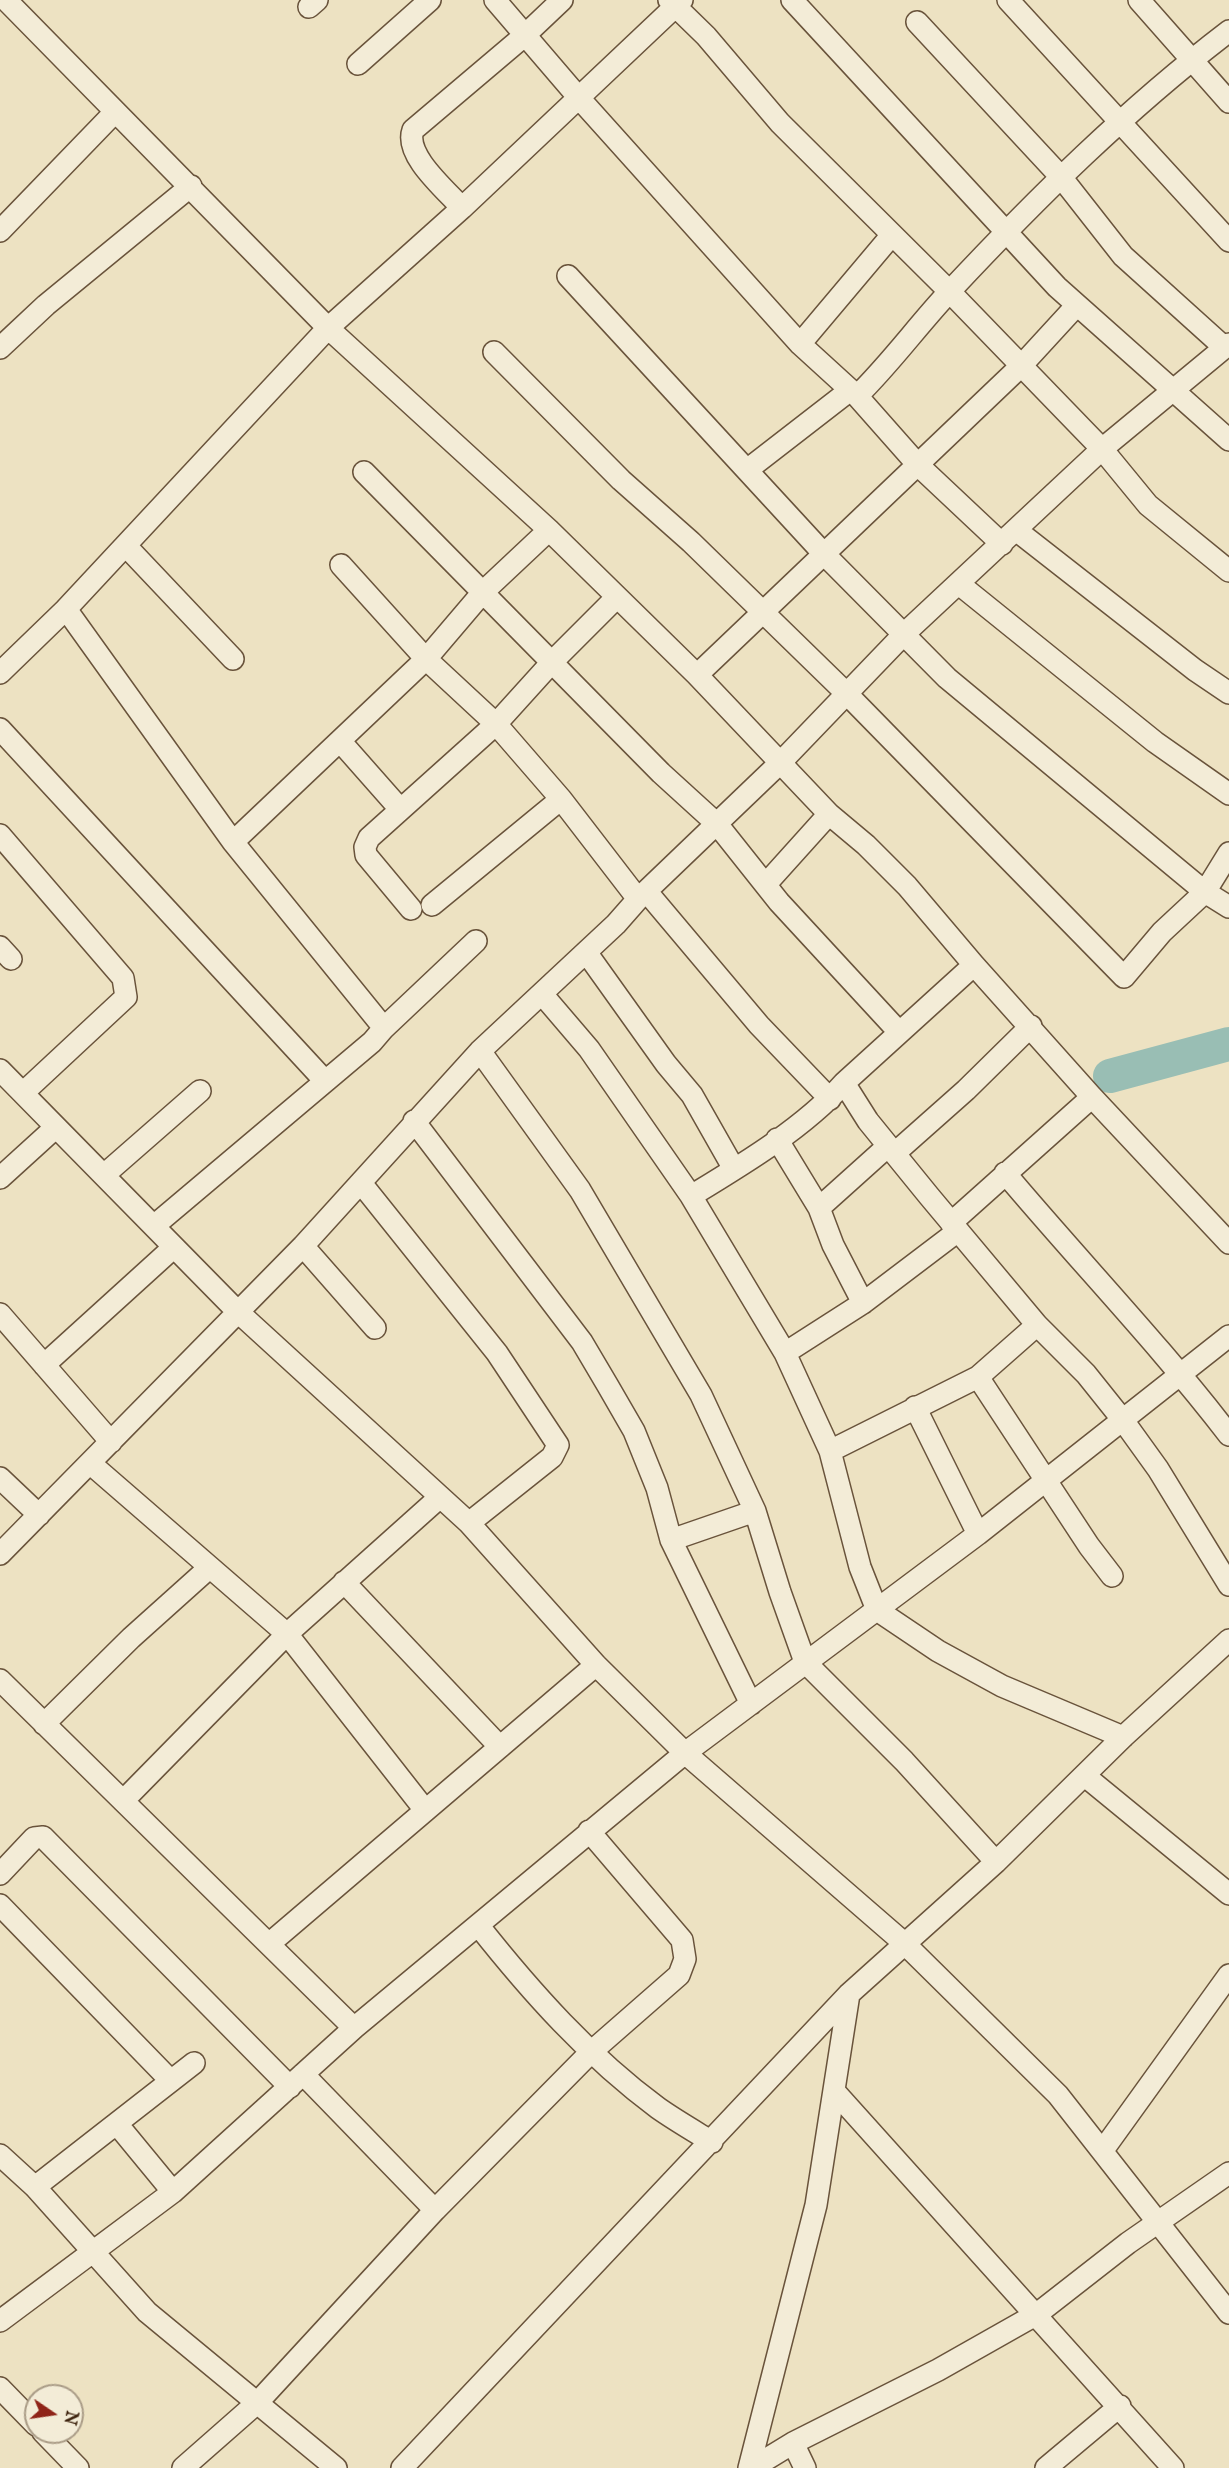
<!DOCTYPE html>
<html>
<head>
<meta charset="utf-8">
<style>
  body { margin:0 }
  #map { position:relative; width:1229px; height:2468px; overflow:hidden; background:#ede2c2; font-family:"IM FELL English",serif }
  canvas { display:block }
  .north { position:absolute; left:24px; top:2384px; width:60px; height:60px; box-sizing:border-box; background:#f3ecd7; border:2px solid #aa9c87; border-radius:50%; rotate:103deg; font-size:16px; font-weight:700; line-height:24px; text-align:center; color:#3d230e }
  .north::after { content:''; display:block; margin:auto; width:21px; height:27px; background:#8f2418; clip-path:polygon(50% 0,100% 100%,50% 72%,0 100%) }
</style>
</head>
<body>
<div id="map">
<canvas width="1229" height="2468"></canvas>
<div class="north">N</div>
</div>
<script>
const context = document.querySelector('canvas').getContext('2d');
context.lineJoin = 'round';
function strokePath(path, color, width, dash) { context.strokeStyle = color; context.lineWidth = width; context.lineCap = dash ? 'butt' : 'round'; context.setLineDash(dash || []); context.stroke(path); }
strokePath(new Path2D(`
  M1110,1076L1229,1044`), '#99beb4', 34);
const minor = new Path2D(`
  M6,0L328,328L549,530L697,675L829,814L866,845L907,886L974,965L1092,1097L1229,1243
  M495,0L579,98L800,344L857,396L918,465L1002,544
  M669,0L706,36L780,123L949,291L1102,449L1148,505L1229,571
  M792,0L1057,287L1229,440
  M1008,0L1229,241
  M1139,0L1229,102
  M309,7L317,0
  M917,22L1061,177L1123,256L1225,348
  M358,64L430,0
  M462,208C445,189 404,155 413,130L524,36L562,0
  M0,231L115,112
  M568,276L824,554L947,678L1205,892L1229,907
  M800,344L891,236
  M0,348L46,305L191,186
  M494,352L621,480L691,542L846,693L1124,977L1162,932L1205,892L1229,853
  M857,396C890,364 918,325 950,291C1036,199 1128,108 1229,31
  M747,470L849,391
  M364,472L661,773L717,824L779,902L899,1032
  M1016,530L1195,670L1229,693
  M126,546L233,659
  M341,565L426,659L496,724L561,799L638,899
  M959,584L1155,742L1229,794
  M66,609L233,842L384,1028L372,1042L155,1225
  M0,673L66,609L328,328L462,208L682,0
  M697,675L1021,366L1077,305
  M0,729L325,1081
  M340,741L400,809
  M0,835L123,978L126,997L24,1092
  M233,842L426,659L483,592L549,530
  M766,884L829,814
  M647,892L759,1025L830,1099
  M432,905L561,799
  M411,909L366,855L365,847L369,838L496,724L553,661L617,597
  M0,947L11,959
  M586,952L666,1064L692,1095L734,1169
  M542,994L589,1049L691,1196L785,1353L830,1451L860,1567L877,1610L938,1651L1002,1686L1123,1737
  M384,1028L476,941
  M480,1051L580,1190L701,1395L755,1511L780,1592L805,1662L904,1761L996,1862
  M0,1070L237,1311L469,1523L596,1665L685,1753L904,1943L1058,2095L1229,2313
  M844,1083L868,1121L929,1196L1037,1325L1086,1374L1122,1419L1158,1469L1229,1585
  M414,1121L582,1342L608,1386L634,1431L657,1488L671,1540L751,1704
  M777,1139L819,1208L833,1245L863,1303
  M895,1153L966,1090L1031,1026
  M1005,1173C1079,1261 1159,1344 1229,1435
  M104,1175L200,1091
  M0,1178L55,1128
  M361,1183L497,1353L558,1445L552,1457L469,1523
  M691,1196C742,1165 804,1128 844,1083L974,965
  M819,1208L888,1146
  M951,1223L1092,1097
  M303,1246L375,1328
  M0,1314L111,1442
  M785,1353L863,1303L958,1231
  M44,1365L174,1247
  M978,1377L1089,1546L1112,1576
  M915,1407L978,1534
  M830,1451L978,1377L1037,1325
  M91,1464L287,1634L425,1810
  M0,1478L39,1515
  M671,1540L755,1511
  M0,1554L303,1246L480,1051L616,924L638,899L781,762L904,634L1102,449L1229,344
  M344,1582L500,1747
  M0,1680L354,2028
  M44,1724L131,1638L209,1568
  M1085,1776L1229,1894
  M123,1801L287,1634L440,1497
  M0,1874L34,1838L43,1837L290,2087
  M0,1905L171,2081
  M478,1925C531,1992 589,2057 658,2108C675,2120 694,2131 712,2142
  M269,1944L596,1665
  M303,2074L435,2210
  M835,2092L1173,2468
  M117,2124L173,2192
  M1103,2150L1229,1975
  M0,2155L35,2187L147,2312L336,2468
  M35,2187L194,2063
  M0,2321L173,2192L354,2028L685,1753L978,1534L1229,1336
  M0,2388L36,2425
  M43,2432L78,2468
  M793,2443L805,2468
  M183,2468L258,2402L435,2210L591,2052L679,1975L685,1959L682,1940L589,1831
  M402,2468L849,1994L996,1862L1123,1737L1229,1640
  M749,2468L816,2205L849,1994
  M752,2468L793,2443L938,2370L1037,2314L1128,2243L1229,2173
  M1046,2468L1120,2406`);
strokePath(minor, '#69533b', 24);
strokePath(minor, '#f3ecd7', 21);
</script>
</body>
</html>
